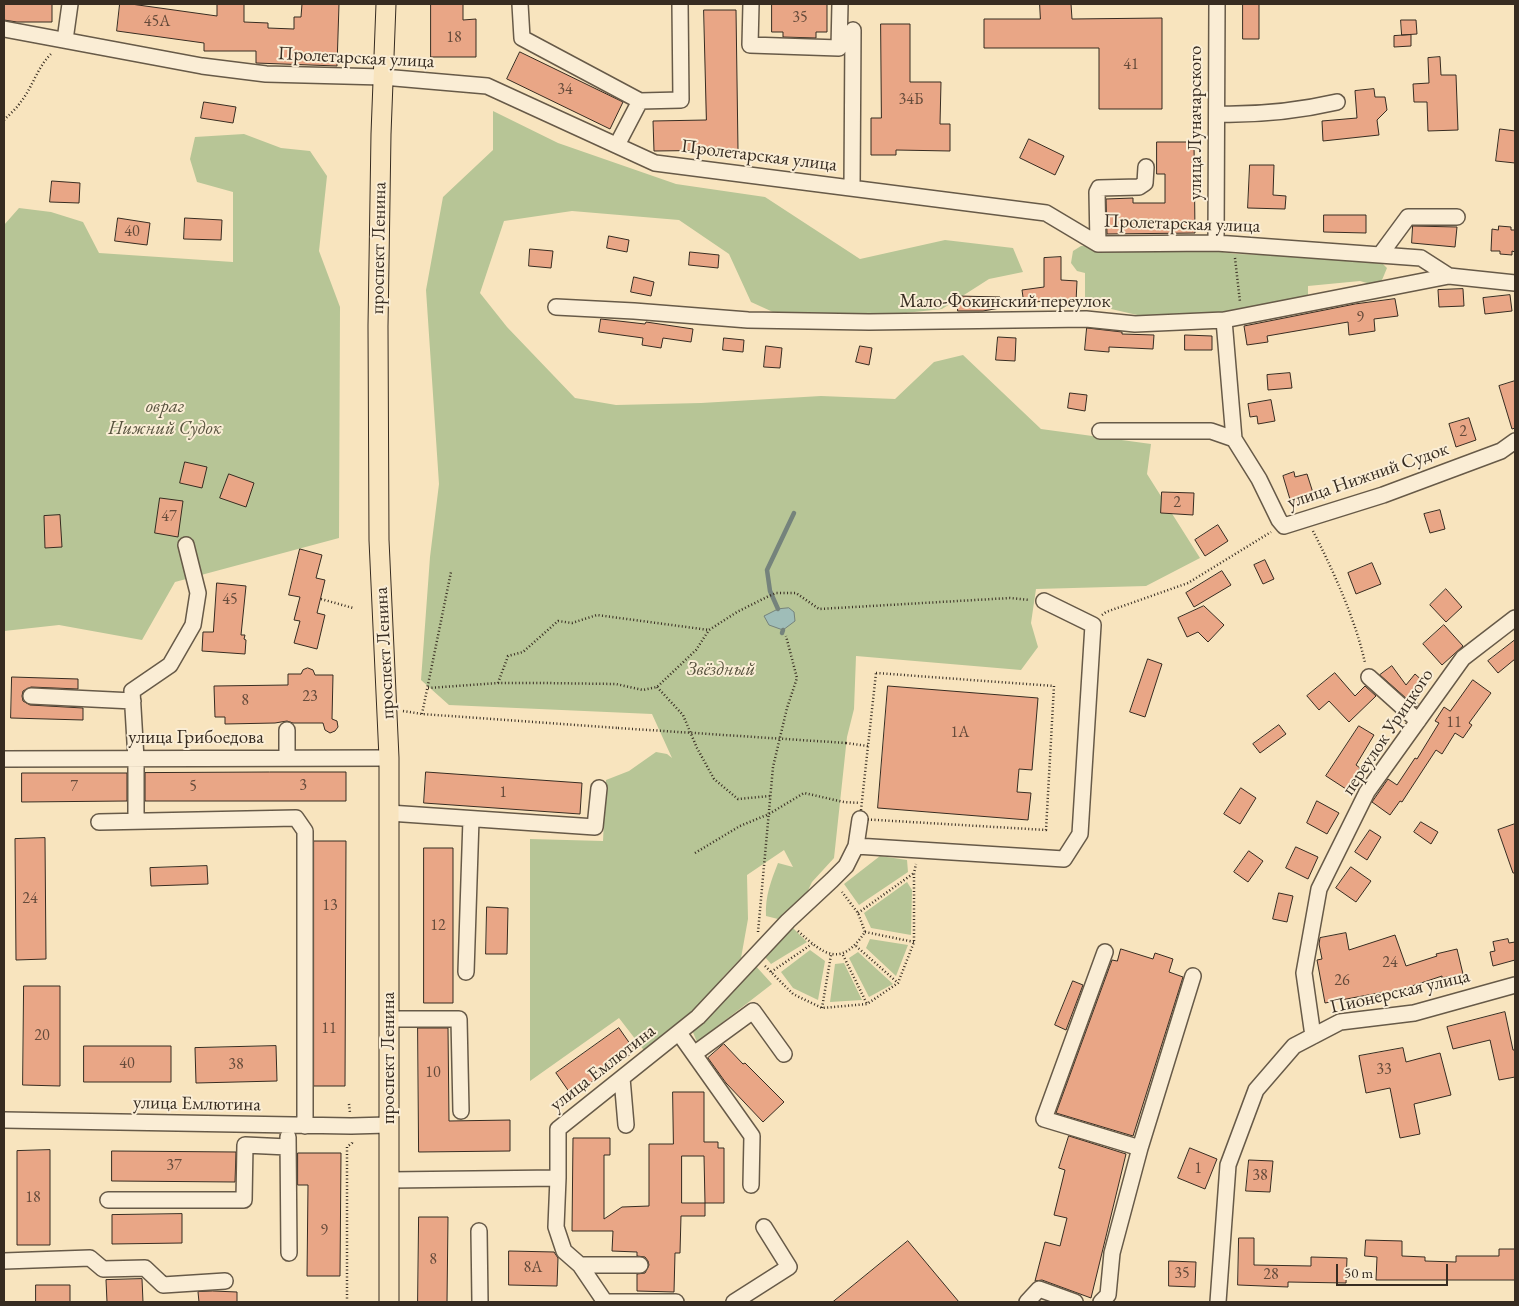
<!DOCTYPE html>
<html>
<head>
<meta charset="utf-8">
<style>
  body { margin:0 }
  #map { position:relative; width:1519px; height:1306px; overflow:hidden; background:#f8e4be; font-family:"EB Garamond",serif }
  canvas { display:block }
  .frame { position:absolute; inset:0; border:5px solid #372c21; pointer-events:none }
  .scale { position:absolute; left:1336px; top:1264px; width:112px; height:22px; box-sizing:border-box; border:2px solid #372c21; border-top:0; padding-left:6px; font-size:15px; line-height:18px; white-space:nowrap; color:#372c21; -webkit-text-stroke:4px #faedd5; paint-order:stroke }
</style>
</head>
<body>
<div id="map">
<canvas width="1519" height="1306"></canvas>
<div class="frame"></div>
<div class="scale">50 m</div>
</div>
<script>
const context = document.querySelector('canvas').getContext('2d');
context.lineJoin = 'round';
function paint(path, color) { context.fillStyle = color; context.fill(path, 'evenodd'); }
function strokePath(path, color, width, dash) { context.strokeStyle = color; context.lineWidth = width; context.lineCap = dash ? 'butt' : 'round'; context.setLineDash(dash || []); context.stroke(path); }
function label(font, color, halo, rows, align = 'center') {
  context.font = font + ' "EB Garamond",serif'; context.lineWidth = 4; context.setLineDash([]); context.textBaseline = 'middle'; context.strokeStyle = halo; context.fillStyle = color; for (const [text, x, y, turn = 0] of rows) {
    context.save(); context.translate(x, y); context.rotate((+turn || 0) * Math.PI / 180); context.textAlign = isNaN(turn) ? turn : align; if (halo) context.strokeText(text, 0, 0); context.fillText(text, 0, 0); context.restore();
  }
}
paint(new Path2D(`
  M493,111L558,143L676,184L765,197L860,259L945,240L1013,248L1023,272L989,279L942,309L841,320L784,317L751,302L729,254L679,220L572,211L504,221L480,293L507,327L575,398L616,405L701,403L821,396L895,399L934,362L963,355L1041,429L1151,444L1147,474L1200,558L1146,586L1036,589L1031,623L1038,647L1021,670L856,656L854,709L847,737L834,858L812,882L802,903L792,911L778,919L766,916C765,896 771,881 778,863L793,867L784,850L747,875L748,919L741,958L723,977L702,1007L646,1053L619,1018L530,1081V839L603,841L606,780L629,771L656,752L667,754L672,758L652,714L449,705L421,680L430,557L439,484L426,290L443,197L493,150Z
  M244,134L281,148L310,151L327,176L319,251L340,307L339,538L175,582L142,640L59,625L4,631V225L19,208L51,212L83,222L99,253L233,262V192L197,182L190,159L195,137Z
  M1081,246L1202,249L1236,254L1377,258L1387,268L1382,280L1374,285L1360,281L1308,286V300L1224,316L1146,317L1085,303V273L1077,271L1071,263L1073,251Z
  M880,856L907,860L908,872L859,905L844,884Z
  M907,882L912,890L911,935L871,928L864,913Z
  M793,928L807,942L771,964L765,957Z
  M870,939L908,945L896,976L866,948Z
  M810,950L825,961L818,1000L793,988L781,972Z
  M858,952L893,984L869,997L849,958Z
  M844,963L862,1000L830,1002L835,964Z
  M754,964L772,984L697,1042L692,1030Z`), '#b7c596');
const water = new Path2D(`
  M789,608L794,612L795,621L783,630L769,625L764,616L778,609Z`);
paint(water, '#9fbdb8');
strokePath(water, '#75837c', 1);
strokePath(new Path2D(`
  M778,609L770,591L767,570L794,513
  M782,633L783,630`), '#75837c', 4.5);
const building = new Path2D(`
  M4,4H52V22H17L4,20Z
  M120,4H131L217,16V4H244V22L268,23V28L294,29V17H301L302,4H339L337,66L256,63V51H204V43L117,31Z
  M431,4H463V20L476,19V57H431Z
  M772,4H827V32H816V38L783,37V32H772Z
  M1040,4H1071L1072,19L1162,18V109H1099V48H984V19H1040Z
  M1243,4H1259V39H1243Z
  M704,10H736L738,150L654,151L653,121L706,120Z
  M1401,20H1416L1417,34L1402,35Z
  M881,24H910V82H941L940,124H950V151L896,150V155H871V118H881Z
  M1411,35V46L1394,47V36Z
  M520,52L623,102L610,129L507,79Z
  M1440,57L1441,75H1456L1458,130L1428,131L1427,102H1414L1413,84L1429,83L1428,58Z
  M1374,89L1375,97H1385L1387,110L1377,120L1379,135L1323,141L1322,121L1357,118L1355,91Z
  M204,102L236,107L233,123L201,118Z
  M1500,129L1515,131V163L1496,161Z
  M1029,139L1064,156L1055,175L1020,158Z
  M1157,142H1194L1195,233L1107,234L1106,199L1133,198V203H1165V174H1157Z
  M1250,165H1274L1273,195L1286,196L1285,209L1248,208Z
  M52,181L80,183L79,203L50,202Z
  M1324,215H1366V233L1324,232Z
  M118,218L150,223L147,245L115,241Z
  M185,218L222,220L221,240L184,239Z
  M1413,226L1457,227L1455,247L1412,243Z
  M1499,226L1511,227V230H1515V252L1512,251V255L1500,254V251H1491L1492,229L1498,230Z
  M609,236L629,240L627,252L607,248Z
  M530,249L553,251L551,268L529,266Z
  M690,252L719,255L718,268L689,265Z
  M1061,257V280L1077,281L1076,302L1048,300L1024,304L1022,290L1044,287V258Z
  M634,277L654,282L651,296L631,292Z
  M1463,289L1464,306L1439,307L1438,290Z
  M1510,295L1512,311L1485,314L1483,298Z
  M958,296L1000,297V308L983,311H958Z
  M1395,299L1398,316L1374,319L1375,331L1349,335L1348,322L1267,336L1268,342L1247,345L1244,326L1355,304Z
  M601,319L645,324L646,322L693,329L691,342L663,338L661,348L642,345L643,338L599,332Z
  M1087,328L1122,332V334L1154,335L1153,349L1109,347V352L1085,350Z
  M1185,335L1212,336V350H1185Z
  M998,337L1016,338L1015,361L996,360Z
  M724,338L744,340L743,352L723,350Z
  M766,346L782,348L780,368L764,367Z
  M860,346L872,348L869,365L856,362Z
  M1290,373L1292,388L1268,390L1267,375Z
  M1515,381V428L1512,429L1499,386Z
  M1070,393L1087,395L1085,411L1068,408Z
  M1271,400L1275,421L1258,424L1257,416L1250,417L1248,404Z
  M1469,418L1476,440L1456,447L1449,424Z
  M185,462L207,467L202,488L180,483Z
  M1294,472L1295,477L1307,474L1315,499L1292,506L1283,476Z
  M229,474L254,483L246,507L220,498Z
  M1162,492L1194,493L1193,515L1161,513Z
  M160,498L183,501L178,537L155,533Z
  M1440,510L1445,529L1430,533L1424,514Z
  M60,515L62,547L45,548L44,516Z
  M1218,525L1228,541L1205,556L1195,540Z
  M300,549L322,555L316,578L325,580L317,613L325,615L317,649L294,643L300,621L294,620L300,597L289,595Z
  M1265,560L1274,579L1263,584L1254,565Z
  M1372,563L1381,584L1356,594L1348,573Z
  M1222,571L1231,585L1194,607L1186,593Z
  M217,583L246,586L241,635H245L244,639L246,640L245,654L202,651L203,632H213Z
  M1446,589L1462,607L1446,622L1430,605Z
  M1204,606L1224,625L1208,642L1198,632L1187,637L1178,618Z
  M1444,625L1463,646L1442,665L1423,644Z
  M1515,640V659L1498,673L1488,661Z
  M1148,659L1162,664L1145,717L1130,712Z
  M1392,666L1406,685L1415,674L1426,684L1414,698L1418,704L1416,707L1380,675Z
  M308,668L313,670L315,675H333L332,719L337,721L338,727L335,731L330,733L325,730L323,723H293L287,721L275,723L225,724V717H215L214,686L288,685V674H301L303,670Z
  M1335,673L1355,696L1365,686L1376,696L1349,722L1329,701L1319,710L1307,696Z
  M12,677L78,679V689L31,687L23,691L22,696L23,701L30,705L83,708V720L11,718Z
  M1473,680L1491,693L1469,723L1472,725L1463,738L1455,733L1442,754L1436,750L1402,802L1400,801L1390,815L1372,802L1388,779L1397,785L1415,758L1417,759L1439,723L1435,721L1444,707L1450,711Z
  M888,686L1038,698L1032,770L1019,769L1017,792L1031,793L1028,820L878,808Z
  M1279,725L1286,734L1260,753L1253,744Z
  M1359,726L1374,735L1356,765L1360,768L1346,789L1326,776Z
  M270,772H346V801H145V773Z
  M426,772L582,783L580,814L424,803Z
  M22,773H127V801L22,802Z
  M1241,788L1256,798L1240,824L1224,814Z
  M1317,801L1339,813L1327,834L1307,823Z
  M1421,822L1438,832L1431,844L1414,832Z
  M1515,824V873H1513L1498,830Z
  M1370,830L1381,837L1367,860L1355,852Z
  M45,838L46,959L16,960L15,839Z
  M314,841H346L345,1086H314Z
  M1296,847L1318,857L1308,879L1286,868Z
  M424,848H453V1003H424Z
  M1249,851L1263,861L1248,882L1234,872Z
  M207,866L208,884L151,886L150,868Z
  M1351,867L1371,881L1356,902L1336,888Z
  M1279,893L1293,896L1287,922L1273,919Z
  M487,907L508,908L507,954H486Z
  M1346,933L1349,950L1395,935L1406,966L1437,956L1436,954L1457,949L1463,974L1442,978V976L1385,995L1384,992L1325,1003L1317,960L1322,959L1319,944L1320,938Z
  M1508,939L1509,943L1515,942V960L1493,966L1490,952L1495,951L1493,942Z
  M1121,949L1153,959L1155,953L1173,959L1169,972L1183,977L1133,1136L1056,1113L1112,960L1117,961Z
  M1073,981L1083,985L1066,1030L1055,1025Z
  M24,986H60V1086L23,1085Z
  M1505,1012L1513,1050H1515V1077L1499,1080L1490,1040L1453,1049L1447,1027Z
  M418,1028H448L449,1121L510,1120V1151L419,1152Z
  M619,1028L635,1051L572,1096L556,1073Z
  M724,1044L743,1064L745,1063L784,1102L763,1122L726,1083L708,1058Z
  M84,1046H171V1082H84Z
  M276,1046L277,1081L196,1083L195,1048Z
  M1403,1048L1406,1062L1440,1053L1451,1095L1414,1104L1420,1134L1400,1138L1390,1088L1366,1093L1359,1056Z
  M673,1092H704V1142H718V1148H724V1203H705V1216H681L680,1253H675L674,1292L637,1291V1274L645,1273L649,1265L648,1261L645,1257L637,1256V1252L612,1251L613,1231H572L573,1138H610V1155H604V1219L622,1207L649,1206V1144H673ZM682,1156H704L705,1203H682Z
  M1069,1136L1126,1154L1091,1298L1042,1280L1035,1281L1045,1242L1060,1246L1067,1218L1054,1215L1065,1170L1059,1168Z
  M1190,1148L1217,1159L1205,1189L1178,1178Z
  M50,1150V1245H17V1151Z
  M112,1151L236,1152L235,1182L112,1181Z
  M298,1153H341L340,1276H307L308,1185H298Z
  M1249,1160L1273,1161L1270,1192L1246,1191Z
  M182,1214V1243L112,1244V1215Z
  M419,1217H448L447,1302H418Z
  M1239,1238H1254V1265L1311,1266V1257L1347,1258L1346,1283L1288,1282V1287L1238,1285Z
  M1366,1240L1402,1241V1256L1425,1257V1261L1456,1262V1256H1499V1249H1515V1280H1376L1377,1257L1365,1256Z
  M908,1241L959,1302H833Z
  M509,1251L554,1252L558,1258L557,1286L509,1285Z
  M1169,1261L1196,1262L1195,1287L1169,1286Z
  M142,1279L143,1302H107L106,1280Z
  M36,1285H70V1302H36Z
  M213,1291L237,1292V1302H199L198,1292Z`);
paint(building, '#e9a686');
strokePath(building, '#372c21', 1);
const minor = new Path2D(`
  M520,4L522,38L640,101L681,100L680,4
  M751,4L750,45L839,48L840,4
  M4,29L202,66L266,74L383,77L487,86L655,163L1046,213L1098,244L1216,243L1421,258L1449,276L1515,283
  M65,40L70,4
  M1217,114C1257,115 1298,111 1337,102
  M617,145L640,101
  M852,188L853,30
  M1216,243L1217,4
  M1098,244L1097,192L1099,188L1139,187L1145,183L1146,167
  M1380,255L1408,217H1457
  M556,307L634,311L748,320L869,322L1086,319L1135,324L1224,320L1449,276
  M1224,320L1234,439
  M1100,431H1211L1234,439L1259,479L1279,520L1284,526L1383,495L1501,451L1515,441
  M1369,677L1418,721
  M31,696L133,701
  M287,758V730
  M4,759L389,758
  M389,813L595,827L599,788
  M136,820V759L132,691L170,665L193,625L198,593L186,545
  M99,822L296,818L305,831V1126
  M856,846L1064,859L1080,834L1093,625L1044,601
  M1105,952L1044,1119L1140,1148
  M466,972L471,819
  M389,1019H459L461,1111
  M679,1033L752,1136L751,1185
  M1313,1036L1304,973L1319,889L1367,792L1463,658L1515,618
  M694,1054L753,1011L784,1054
  M622,1078L626,1125
  M4,1120L351,1126L388,1125
  M288,1137L289,1253
  M558,1178L556,1227L564,1251L580,1265H640
  M390,1180L558,1178V1129L698,1017L788,921L832,880L846,866L856,846L860,819
  M108,1200H244L245,1145L288,1147
  M479,1231L480,1302
  M4,1261L90,1258L103,1269L145,1268L163,1285L225,1281
  M580,1265L605,1302H676
  M734,1302L789,1267L764,1227
  M1027,1302L1039,1289L1075,1302
  M1101,1302L1108,1295L1112,1253L1140,1148L1193,976
  M1218,1302L1228,1165L1256,1090L1294,1046L1340,1022L1414,1013L1515,985`);
const major = new Path2D(`
  M386,4L381,134L378,326L379,540L389,758V1302`);
strokePath(minor, '#675a48', 18);
strokePath(major, '#372c21', 21);
strokePath(new Path2D(`
  M4,120C9,115 16,109 20,103C33,87 37,67 52,53
  M1235,258L1240,302
  M1313,531C1333,570 1356,621 1365,663
  M321,599L353,608
  M1102,615L1106,612L1188,583L1271,532
  M876,673L1054,686L1046,830L860,819Z
  M498,683L508,656L523,652L558,621L572,623L597,615L709,630
  M657,687L683,715L697,748L714,779L738,799L770,796
  M428,688L498,683H543L616,684L643,690L657,687L696,650L709,630L737,612L767,597L776,593H796L819,609L1010,598L1030,600
  M403,711L422,714L618,728
  M422,714L451,572
  M846,743L868,746
  M695,853L740,826L769,814L804,793L844,802L860,803
  M858,913L914,873
  M798,931C824,955 841,968 865,932L858,913L842,892
  M758,932L773,767L787,708L797,678L786,636
  M865,932L914,942
  M856,946L898,983
  M843,955L867,1004
  M765,966L793,994L822,1008L867,1004L898,983L914,942V873L916,864
  M771,972L812,944
  M822,1008L831,955
  M349,1104L350,1113
  M347,1302V1147L352,1143V1141`), '#372c21', 2.5, [1, 2.5]);
strokePath(minor, '#faedd5', 15);
strokePath(major, '#f8e4be', 19);
strokePath(new Path2D(`
  M618,728L846,743`), '#372c21', 2.5, [1, 2.5]);
label('16px', '#644a3a', null, [
  ["35",800,18],
  ["45А",157,22],
  ["18",454,38],
  ["41",1131,65],
  ["34",565,90],
  ["34Б",911,100],
  ["40",132,232],
  ["9",1360,318],
  ["2",1463,432],
  ["2",1177,503],
  ["47",169,517],
  ["45",230,600],
  ["23",310,697],
  ["8",245,701],
  ["11",1454,723],
  ["1А",960,733],
  ["3",303,786],
  ["7",74,787],
  ["5",193,787],
  ["1",503,793],
  ["24",30,899],
  ["13",330,906],
  ["12",438,926],
  ["24",1390,963],
  ["26",1342,981],
  ["11",329,1029],
  ["20",42,1036],
  ["40",127,1064],
  ["38",236,1065],
  ["33",1384,1070],
  ["10",433,1073],
  ["37",174,1166],
  ["1",1198,1169],
  ["38",1260,1176],
  ["18",33,1198],
  ["9",324,1231],
  ["8",433,1260],
  ["8А",533,1268],
  ["35",1182,1274],
  ["28",1271,1275]
]);
label('19px', '#372c21', '#faedd5', [
  ["Пролетарская улица",356,58,3],
  ["улица Луначарского",1196,123,-90],
  ["Пролетарская улица",759,156,7],
  ["Пролетарская улица",1182,224,2],
  ["проспект Ленина",379,248,-89],
  ["Мало-Фокинский переулок",1005,302],
  ["улица Нижний Судок",1368,476,-19],
  ["проспект Ленина",385,653,-93],
  ["переулок Урицкого",1388,732,-56],
  ["улица Грибоедова",196,738],
  ["Пионерская улица",1400,992,-13],
  ["проспект Ленина",389,1058,-90],
  ["улица Емлютина",603,1068,-38],
  ["улица Емлютина",197,1104,1]
]);
label('italic 19px', '#57523e', '#faedd5', [
  ["овраг",165,407],
  ["Нижний Судок",165,429],
  ["Звёздный",721,670]
]);
</script>
</body>
</html>
